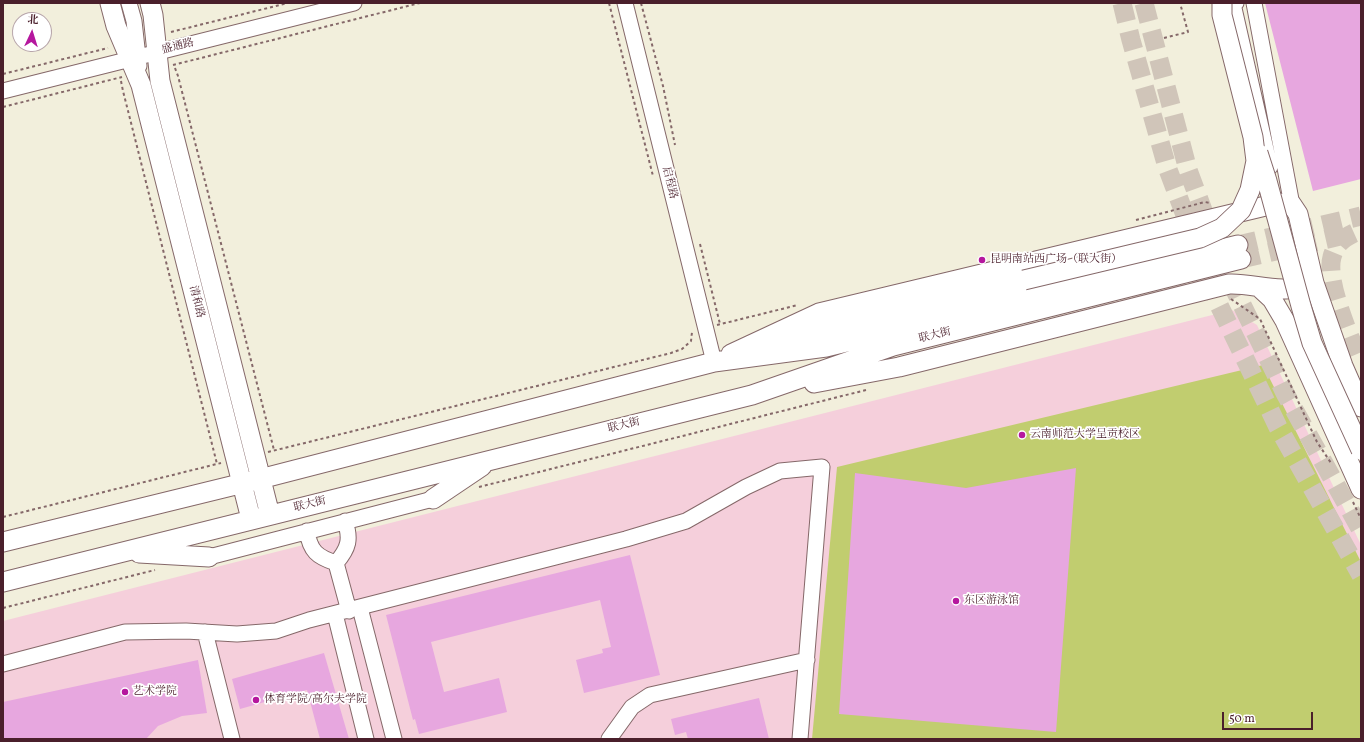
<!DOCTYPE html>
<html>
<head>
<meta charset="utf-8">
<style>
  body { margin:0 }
  #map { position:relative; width:1364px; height:742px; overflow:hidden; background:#f2efdc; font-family:Vollkorn,"Noto Serif SC",serif }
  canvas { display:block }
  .frame { position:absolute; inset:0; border:4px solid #4a1f2b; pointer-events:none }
  .north { position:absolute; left:12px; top:12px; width:40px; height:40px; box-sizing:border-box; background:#fff; border:1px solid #b7a5aa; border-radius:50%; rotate:4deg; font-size:11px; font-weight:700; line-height:16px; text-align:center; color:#4a1f2b }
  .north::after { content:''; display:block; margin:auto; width:14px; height:18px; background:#b5179e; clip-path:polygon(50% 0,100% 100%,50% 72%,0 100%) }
  .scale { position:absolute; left:1222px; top:712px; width:91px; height:18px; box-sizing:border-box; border:2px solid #4a1f2b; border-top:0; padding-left:5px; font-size:12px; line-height:14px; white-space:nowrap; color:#4a1f2b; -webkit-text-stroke:3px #fff; paint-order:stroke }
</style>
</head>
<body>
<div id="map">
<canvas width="1364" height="742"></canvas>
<div class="frame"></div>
<div class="north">北</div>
<div class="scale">50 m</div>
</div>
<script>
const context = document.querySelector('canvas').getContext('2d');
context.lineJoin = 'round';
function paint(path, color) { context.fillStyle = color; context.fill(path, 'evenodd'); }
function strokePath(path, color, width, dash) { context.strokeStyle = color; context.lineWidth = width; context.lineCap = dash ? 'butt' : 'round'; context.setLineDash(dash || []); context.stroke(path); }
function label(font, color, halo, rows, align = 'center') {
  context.font = font + ' Vollkorn,"Noto Serif SC",serif'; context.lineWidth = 3.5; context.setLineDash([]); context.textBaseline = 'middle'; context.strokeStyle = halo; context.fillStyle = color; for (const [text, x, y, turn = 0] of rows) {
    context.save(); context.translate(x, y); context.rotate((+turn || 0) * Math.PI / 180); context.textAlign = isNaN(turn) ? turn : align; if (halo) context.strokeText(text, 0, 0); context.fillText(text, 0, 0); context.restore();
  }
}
paint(new Path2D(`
  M1232,310L1257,325L1361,545V739H3V621Z`), '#f5cfdb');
paint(new Path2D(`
  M1263,365L1361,562V739H812L837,467Z`), '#c1cd6f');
paint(new Path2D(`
  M1265,3H1361V179L1313,191Z
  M1076,468L1056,732L839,714L855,473L966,488Z
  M630,555L660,675L584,693L576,660L603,653L602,649L611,647L600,600L530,617L431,642L444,692L499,678L507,712L419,734L415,719L413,720L386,615Z
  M324,653L349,739H320L307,690L240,709L232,679Z
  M198,660L207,713L182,716L158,726L146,739H3V702Z
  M759,698L769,739H688L686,732L675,735L671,719Z`), '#e7a7df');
strokePath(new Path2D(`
  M1122,3L1131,40L1167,167L1218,303L1278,427L1361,575
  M1144,3L1188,170L1226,272L1286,395L1361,530
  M1354,233C1343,238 1335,245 1332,257C1325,281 1351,340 1361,363
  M1238,245L1361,216
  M1241,259L1349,234`), '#d0c5b9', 19, [19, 10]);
const minor = new Path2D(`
  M129,3L134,21L139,66
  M625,3L714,362
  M1236,3L1233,4L1270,167
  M1254,3L1292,205
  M3,91L354,3
  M307,531C310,551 317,557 336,563
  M209,557L433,499
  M336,563L349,611
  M336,563C349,548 351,539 345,521
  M360,608L394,739
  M335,614L366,739
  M205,632L232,739
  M3,664L125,632L186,631L237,634L276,631L309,620L626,539L686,521L746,487L780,471L822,467L800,739
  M609,739L632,707L650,695L807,660`);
const major = new Path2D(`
  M110,3L116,26L141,85L251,519
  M150,3L153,15L160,81L270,515
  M1259,287L1272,299L1285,321L1361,489
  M780,342L823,329L1024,280
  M731,354L819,313L1278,203L1292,205L1298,214L1314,283L1343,366L1361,407
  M814,383L899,367L1229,284C1248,283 1266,290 1286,289C1294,289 1303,287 1311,284
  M433,499L482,466
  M3,542L260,479L714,362L826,347L1238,245
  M139,553L209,557
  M3,582L752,395L893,346L1241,259`);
strokePath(minor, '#856869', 17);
strokePath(major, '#856869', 21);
strokePath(new Path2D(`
  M609,3L653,176
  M641,3L663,86L675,145
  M171,32L288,3
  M1164,38L1188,32L1180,3
  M173,65L420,3
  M175,68L178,76L274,450
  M3,74L108,48
  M121,81L123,91L217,464
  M3,107L122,77
  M1136,220L1205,202L1210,203
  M700,244L720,324
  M1231,299L1260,319L1317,442L1331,463
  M717,325L798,305
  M268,452L671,353L682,349L691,341L692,332
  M479,487L866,390
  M1353,502L1361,519
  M3,517L221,463
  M3,608L155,570`), '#856869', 2, [3, 3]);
strokePath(minor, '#fff', 15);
strokePath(major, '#fff', 19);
const majorBridge = new Path2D(`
  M1258,153L1267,181L1301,306L1312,343L1361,450
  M1024,280L1200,238L1222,228L1241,210L1250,190L1256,161L1253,137L1222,15V3`);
strokePath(majorBridge, '#856869', 21, []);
strokePath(majorBridge, '#fff', 19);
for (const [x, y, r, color] of [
  [982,260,4,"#b5179e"],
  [1022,435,4,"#b5179e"],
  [956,601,4,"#b5179e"],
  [125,692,4,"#b5179e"],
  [256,700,4,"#b5179e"]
]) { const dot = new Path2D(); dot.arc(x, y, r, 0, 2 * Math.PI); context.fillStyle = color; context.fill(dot); strokePath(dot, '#fff', 1.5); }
label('11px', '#4a1f2b', '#fff', [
  ["盛通路",178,47,-14],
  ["启程路",669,183,76],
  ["清和路",196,302,76],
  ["联大街",935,336,-14],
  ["联大街",624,426,-14],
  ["联大街",310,505,-14]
]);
label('11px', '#4a1f2b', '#fff', [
  ["昆明南站西广场（联大街）",990,260],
  ["云南师范大学呈贡校区",1030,435],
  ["东区游泳馆",964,601],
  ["艺术学院",133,692],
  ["体育学院/高尔夫学院",264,700]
], 'left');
</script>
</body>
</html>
